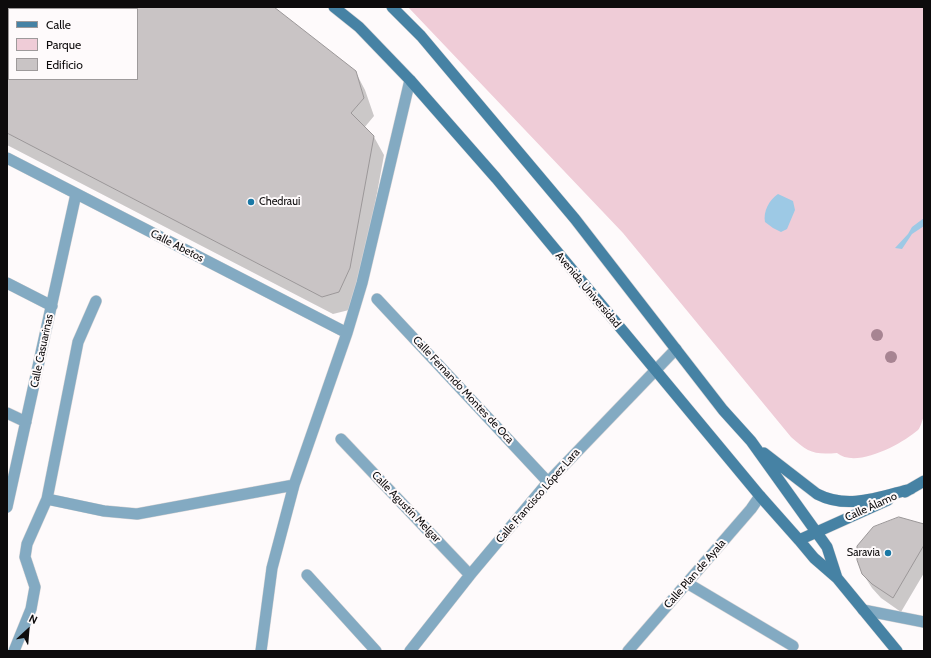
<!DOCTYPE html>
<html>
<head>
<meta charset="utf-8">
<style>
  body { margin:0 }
  #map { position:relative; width:931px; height:658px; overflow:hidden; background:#fefafb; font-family:Cabin,sans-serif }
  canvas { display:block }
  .frame { position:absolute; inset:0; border:8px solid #0d0b0c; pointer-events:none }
  .legend { position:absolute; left:8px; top:8px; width:130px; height:72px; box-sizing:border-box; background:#fefafb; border:1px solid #9e9a9b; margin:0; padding:5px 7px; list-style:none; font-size:12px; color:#0d0b0c }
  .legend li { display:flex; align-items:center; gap:8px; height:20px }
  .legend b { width:20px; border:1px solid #9e9a9b }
  .north { position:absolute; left:8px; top:610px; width:40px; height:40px; -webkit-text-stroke:3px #fefafb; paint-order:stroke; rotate:26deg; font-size:11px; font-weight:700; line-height:16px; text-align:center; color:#0d0b0c }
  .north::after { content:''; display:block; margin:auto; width:14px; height:18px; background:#0d0b0c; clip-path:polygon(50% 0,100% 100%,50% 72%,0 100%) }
</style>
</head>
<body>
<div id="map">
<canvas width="931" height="658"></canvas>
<div class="frame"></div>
<ul class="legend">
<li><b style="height:5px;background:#4682a4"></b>Calle</li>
<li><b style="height:11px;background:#efccd7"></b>Parque</li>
<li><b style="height:11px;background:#c9c4c5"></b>Edificio</li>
</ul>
<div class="north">N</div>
</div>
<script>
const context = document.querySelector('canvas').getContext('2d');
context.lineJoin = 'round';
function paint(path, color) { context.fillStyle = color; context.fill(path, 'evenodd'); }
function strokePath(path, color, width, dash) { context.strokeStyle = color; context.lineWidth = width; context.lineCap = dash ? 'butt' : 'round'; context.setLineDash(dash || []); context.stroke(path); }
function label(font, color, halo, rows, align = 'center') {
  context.font = font + ' Cabin,sans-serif'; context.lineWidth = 4; context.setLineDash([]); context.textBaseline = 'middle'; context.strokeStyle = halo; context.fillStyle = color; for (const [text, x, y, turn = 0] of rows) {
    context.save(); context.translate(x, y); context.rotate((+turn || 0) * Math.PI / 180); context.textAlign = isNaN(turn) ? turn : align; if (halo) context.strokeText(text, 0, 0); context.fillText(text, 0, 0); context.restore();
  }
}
paint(new Path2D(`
  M408,7H924V416C922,420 921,427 918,430C902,444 856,469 837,453C813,455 808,452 791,437L623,233Z`), '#efccd7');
paint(new Path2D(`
  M778,194L793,201L795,210L787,229L781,232L773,228L765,222C763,212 769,200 778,194Z
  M924,218V226L912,234L902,249L895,248L908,234L912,227Z`), '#9dc9e5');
paint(new Path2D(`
  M7,7H272L355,71L365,90L374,116L364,128L374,137L384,155L360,286L349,310L333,314L7,145ZM9,9H137V79H9Z
  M924,525V573L901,612L881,598L872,588L863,574Z`), '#0003');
const building = new Path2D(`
  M7,7H46L45,9H9V77L7,81Z
  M46,7H274L356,71L364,98L351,113L374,136L350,268L339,292L322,297L7,133V81L9,77V79H137V9H45Z
  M899,517L924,524V545L893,598L872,584L862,574L857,560V546L873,527Z`);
paint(building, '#c9c4c5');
strokePath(building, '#9b9798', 1);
const minor = new Path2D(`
  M7,158L347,333
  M7,283L52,306
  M377,299L548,482
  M7,413L26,422
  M341,439L470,575
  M47,499L104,511L137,514L294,485
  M7,507L76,194
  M307,575L376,651
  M687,583L793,646
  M863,610L924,622
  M14,651L31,609L35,587L25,557L27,544L47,499L78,342L96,301
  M261,651L272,568L294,485L347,333L362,283L410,80
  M410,651L470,575L548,482L676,349
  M628,651L751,509L760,496`);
const secondary = new Path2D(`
  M334,7L359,27L410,80L496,178L760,496L799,540L814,558L837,578L897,651
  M392,7L421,36L575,219L723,410L751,441L827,547L837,578
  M764,453L817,494C848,510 879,497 911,489
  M905,492L924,481
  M799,540L888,500`);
strokePath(minor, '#d7d4d5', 12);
strokePath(secondary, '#d7d4d5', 12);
strokePath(minor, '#83aac2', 11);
strokePath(secondary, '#4682a4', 11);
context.fillStyle = '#a78492';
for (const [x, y] of [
  [877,335],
  [891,357]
]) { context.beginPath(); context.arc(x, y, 6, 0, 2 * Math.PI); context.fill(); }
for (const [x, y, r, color] of [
  [251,202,4,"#1a78a5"],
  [888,553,4,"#1a78a5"]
]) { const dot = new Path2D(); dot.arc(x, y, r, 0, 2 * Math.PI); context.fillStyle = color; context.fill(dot); strokePath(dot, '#fefafb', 1.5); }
label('11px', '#0d0b0c', '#fefafb', [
  ["Chedraui",259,202],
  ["Saravia",880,553,"right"]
], 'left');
label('11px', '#0d0b0c', '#fefafb', [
  ["Calle Abetos",177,246,27],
  ["Avenida Universidad",588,290,50],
  ["Calle Casuarinas",42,351,-78],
  ["Calle Fernando Montes de Oca",463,390,47],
  ["Calle Francisco López Lara",538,496,-49],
  ["Calle Agustín Melgar",406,507,46],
  ["Calle Álamo",871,507,-24],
  ["Calle Plan de Ayala",695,574,-49]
]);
</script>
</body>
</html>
